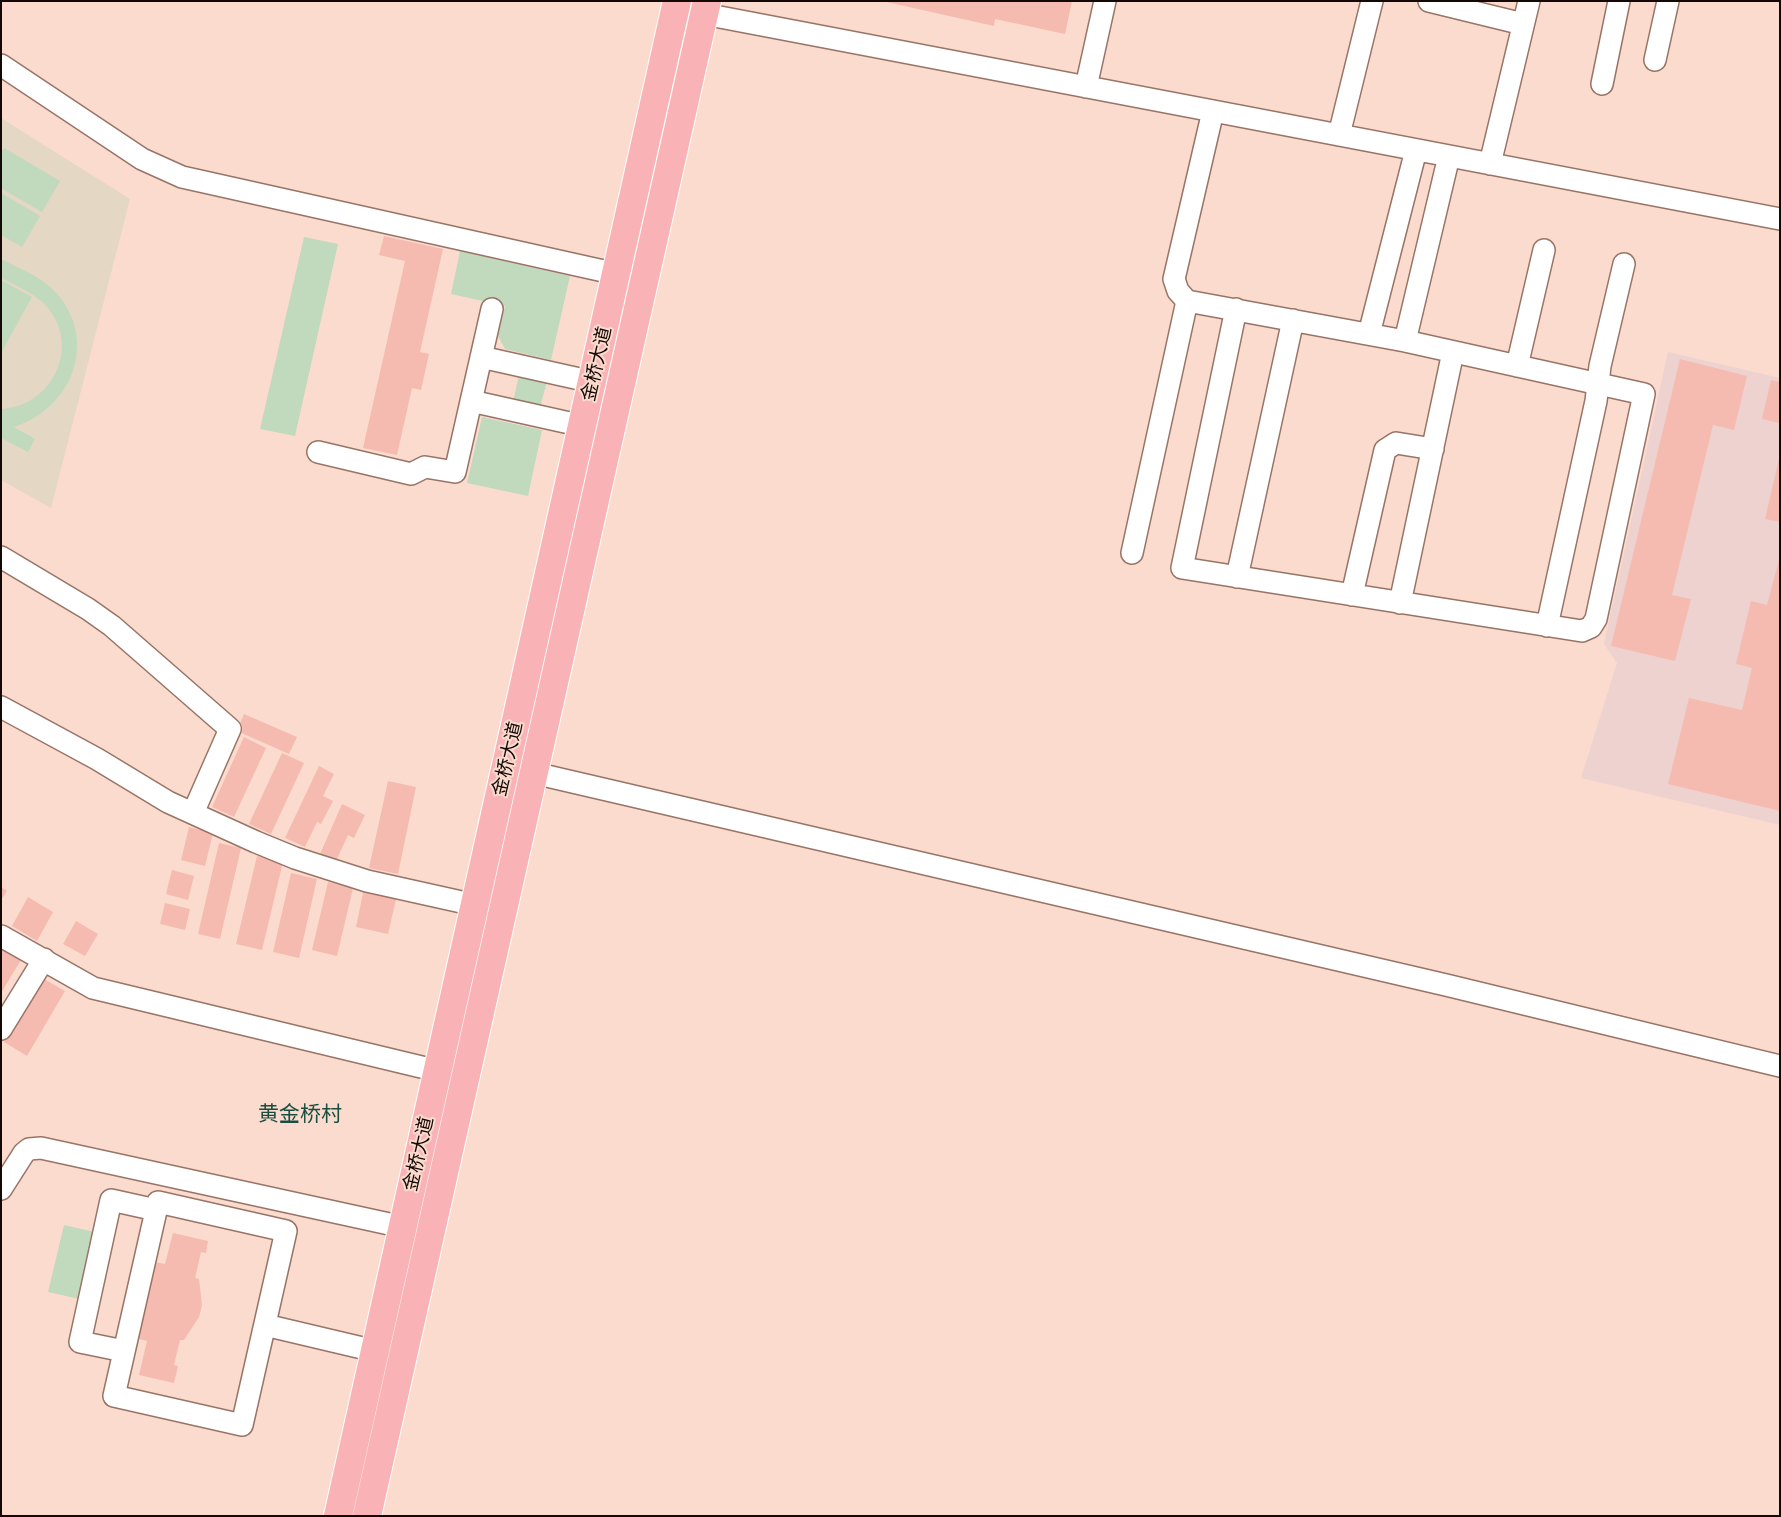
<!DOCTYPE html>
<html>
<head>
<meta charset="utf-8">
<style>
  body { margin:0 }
  #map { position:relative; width:1781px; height:1517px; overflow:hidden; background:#fbdbce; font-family:Figtree,sans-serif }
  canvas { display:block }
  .frame { position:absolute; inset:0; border:2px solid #140804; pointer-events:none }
</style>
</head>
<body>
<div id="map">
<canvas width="1781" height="1517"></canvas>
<div class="frame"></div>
</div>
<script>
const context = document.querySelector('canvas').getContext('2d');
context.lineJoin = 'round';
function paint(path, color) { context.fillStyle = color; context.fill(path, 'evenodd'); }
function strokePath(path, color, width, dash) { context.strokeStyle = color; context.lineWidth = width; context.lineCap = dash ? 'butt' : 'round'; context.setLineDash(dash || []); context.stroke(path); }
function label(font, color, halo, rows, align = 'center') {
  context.font = font + ' Figtree,"Noto Sans SC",sans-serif'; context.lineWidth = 4; context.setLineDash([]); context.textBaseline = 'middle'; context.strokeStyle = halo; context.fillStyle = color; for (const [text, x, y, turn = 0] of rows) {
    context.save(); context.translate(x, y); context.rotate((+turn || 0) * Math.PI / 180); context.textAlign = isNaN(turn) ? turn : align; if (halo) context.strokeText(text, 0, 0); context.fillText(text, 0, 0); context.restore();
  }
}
paint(new Path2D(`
  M1668,352L1780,378V825L1581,778L1617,663L1604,644Z`), '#edd2d0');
paint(new Path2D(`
  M1,118L130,199L51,508L1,480Z`), '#e4d7c4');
paint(new Path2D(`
  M4,148L60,181L42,212L1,188V153Z
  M1,193L40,216L22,247L1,235Z
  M304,237L338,244L295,436L260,429Z
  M460,251L570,276L551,360L505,349L498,336L505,306L451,294Z
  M1,259C20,269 45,278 59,296C98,345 70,409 14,427L35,439L28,452L1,438V409C47,407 78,356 53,315C42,296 20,288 1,278Z
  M1,280L32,297L1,353Z
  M519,375L547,381L540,408L513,402Z
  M482,417L542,430L528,496L467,483Z
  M64,1225L99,1233L84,1300L48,1292Z`), '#c1d9bd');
paint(new Path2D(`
  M882,1H1072L1065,34L995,19L994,26Z
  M384,236L443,249L420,352L429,354L421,390L412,388L397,455L363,448L405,261L379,255Z
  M1680,359L1747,376L1734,430L1713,425L1672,595L1691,599L1675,661L1611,646Z
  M1771,380L1780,382L1779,423L1762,419Z
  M1779,459H1780V522L1765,519Z
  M1780,556V811L1668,784L1689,698L1742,710L1752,668L1736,664L1751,601L1767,605Z
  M244,714L297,737L289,754L237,731Z
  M244,737L266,748L234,817L212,807Z
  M282,753L304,763L271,834L249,824Z
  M319,766L334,774L323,796L333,801L321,824L317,822L305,847L285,838Z
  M388,781L416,787L398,874L369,868Z
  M342,804L365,815L354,838L348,835L336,861L320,854Z
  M189,827L213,833L205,866L181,860Z
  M219,843L241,848L220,939L198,934Z
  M257,856L283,862L262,950L236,944Z
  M172,870L194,876L188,900L166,894Z
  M291,873L317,879L299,958L273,952Z
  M328,882L353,888L337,956L312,950Z
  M1,887L7,891L1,900Z
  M364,888L397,895L388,934L356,927Z
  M28,897L53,912L37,941L12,926Z
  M165,903L190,909L185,930L160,924Z
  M76,921L98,934L85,956L63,944Z
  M3,949L21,960L1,993V951Z
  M42,978L65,991L27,1056L4,1042Z
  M173,1233L208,1241L206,1253L201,1252L195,1278L199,1279L202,1305L199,1317L184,1340H180L174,1365L178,1366L174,1383L139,1375L147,1341L136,1338L155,1262L165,1264Z`), '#f5bbb0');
const minor = new Path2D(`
  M1429,1L1523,24
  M704,14L1780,219
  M1655,60L1668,1
  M1,65L142,159L182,177L617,274
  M1602,84L1619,1
  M1086,87L1105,1
  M1213,111L1174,279L1178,291L1187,301L1405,341L1644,394L1596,619L1591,627L1582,631L1182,568L1236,309
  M1339,135L1372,1
  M1490,164L1529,1
  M1369,334L1416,150
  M1405,341L1449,156
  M481,357L593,382
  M1517,366L1544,250
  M471,401L583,426
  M318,452L411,474L425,467L455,472L492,309
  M1132,553L1187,301
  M1,557L88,609L112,626L230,729L193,813
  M1237,577L1293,320
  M1352,595L1385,450L1396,443L1433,449
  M1400,603L1453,352
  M1547,626L1596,401L1600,366L1624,264
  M1,707L97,759L168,802L256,842L295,858L367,881L475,905
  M534,773L1446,985L1780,1066
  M1,936L93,988L438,1071
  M1,1029L44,959
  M1,1189L24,1153L29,1149L41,1148L403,1227
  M158,1202L286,1231L242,1425L114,1396Z
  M265,1325L375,1351
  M124,1351L80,1342L111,1200L156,1210`);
const highway = new Path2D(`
  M338,1516L677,1
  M367,1516L707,1`);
strokePath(minor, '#987466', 24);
strokePath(highway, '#fff', 30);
strokePath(minor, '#fff', 21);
strokePath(highway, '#f9b3b6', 28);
label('19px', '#140804', '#fbdbce', [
  ["金桥大道",597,364,-77],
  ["金桥大道",508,759,-77],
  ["金桥大道",419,1154,-77]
]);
label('21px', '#194d40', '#fbdbce', [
  ["黄金桥村",300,1115]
]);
</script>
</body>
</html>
